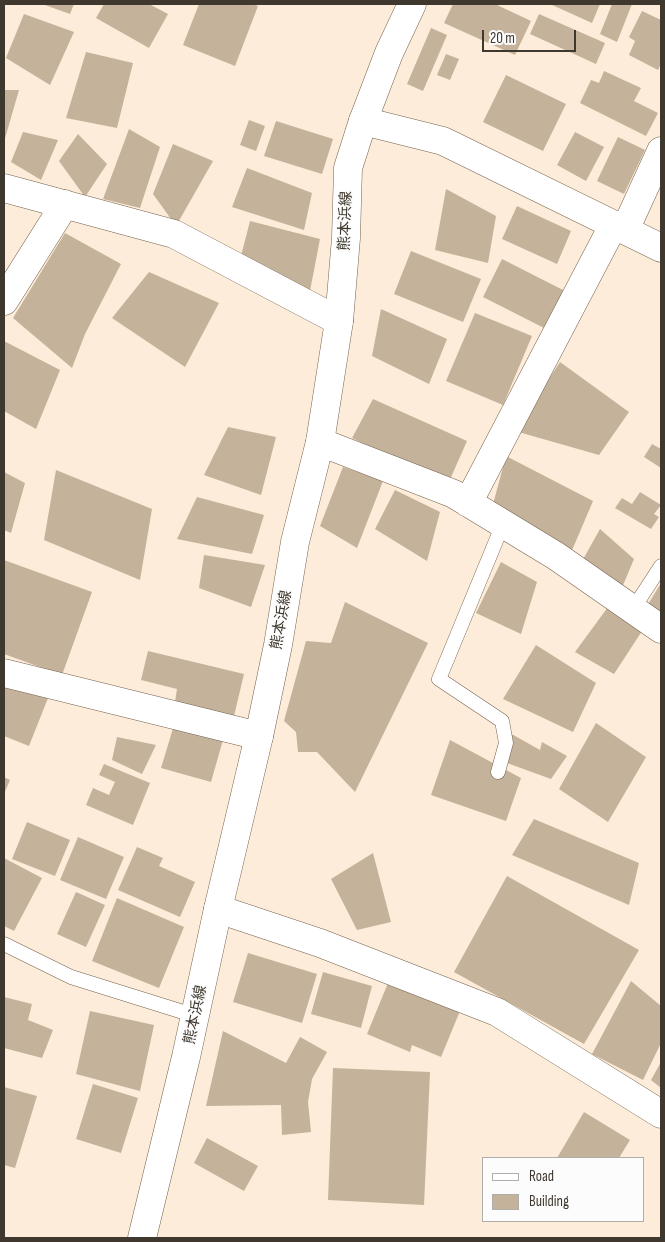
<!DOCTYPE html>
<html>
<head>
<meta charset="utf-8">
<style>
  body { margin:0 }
  #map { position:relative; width:665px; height:1242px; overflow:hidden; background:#fdecd9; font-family:"Sofia Sans Condensed",sans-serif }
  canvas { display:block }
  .frame { position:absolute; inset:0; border:5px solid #3f382e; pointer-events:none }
  .legend { position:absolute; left:482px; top:1157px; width:162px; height:65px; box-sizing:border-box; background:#fcfcfc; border:1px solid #b0aeaa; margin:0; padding:6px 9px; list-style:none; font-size:15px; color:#3f382e }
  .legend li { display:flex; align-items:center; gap:10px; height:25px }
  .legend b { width:25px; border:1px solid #b0aeaa }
  .scale { position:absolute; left:482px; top:30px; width:94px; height:22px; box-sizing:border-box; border:2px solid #3f382e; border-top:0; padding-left:6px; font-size:15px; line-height:18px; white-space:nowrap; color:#3f382e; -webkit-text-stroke:4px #fcfcfc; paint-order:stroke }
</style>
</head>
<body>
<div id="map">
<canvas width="665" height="1242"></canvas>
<div class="frame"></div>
<ul class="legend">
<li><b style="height:6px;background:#fff"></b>Road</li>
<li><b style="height:14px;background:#c5b29a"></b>Building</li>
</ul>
<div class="scale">20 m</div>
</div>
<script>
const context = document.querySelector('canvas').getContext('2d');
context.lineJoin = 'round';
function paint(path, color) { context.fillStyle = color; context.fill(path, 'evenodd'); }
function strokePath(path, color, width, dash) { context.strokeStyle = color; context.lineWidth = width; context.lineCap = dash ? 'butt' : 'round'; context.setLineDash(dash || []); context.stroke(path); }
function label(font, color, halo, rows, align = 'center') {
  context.font = font + ' "Sofia Sans Condensed","Noto Sans JP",sans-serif'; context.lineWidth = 4; context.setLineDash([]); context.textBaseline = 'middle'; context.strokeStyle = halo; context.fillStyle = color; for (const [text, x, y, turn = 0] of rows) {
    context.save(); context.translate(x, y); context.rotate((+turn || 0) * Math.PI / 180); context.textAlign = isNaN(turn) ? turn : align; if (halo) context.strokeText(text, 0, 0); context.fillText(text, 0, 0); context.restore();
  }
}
paint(new Path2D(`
  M42,4H74L70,14Z
  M104,4H149L168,14L149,48L96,18Z
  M199,4H252L258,6L235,66L183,45Z
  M453,4H495L531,21L515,55L444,23Z
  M550,4H600L592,23Z
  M612,4H632L617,42L600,34Z
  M642,11L661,20V64L658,70L629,55L635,41L629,37Z
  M24,14L74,32L50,85L6,58Z
  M539,14L605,43L596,64L530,34Z
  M431,28L447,35L423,91L407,84Z
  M86,52L133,63L117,128L66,118Z
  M446,54L459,59L450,80L437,75Z
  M604,71L641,88L634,101L658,113L646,136L580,103L591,80L599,83Z
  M506,75L566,104L543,151L483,122Z
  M4,90H19L4,142Z
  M249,120L265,126L256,151L240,145Z
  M276,121L333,139L322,174L264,156Z
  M129,129L160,147L140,208L103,199Z
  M23,132L58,140L41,180L11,162Z
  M575,132L604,147L586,181L557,165Z
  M78,134L107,164L85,197L59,161Z
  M618,137L645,150L624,194L597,181Z
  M173,144L213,161L176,226L153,194Z
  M247,168L312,193L304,230L232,207Z
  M446,189L496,216L488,263L435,250Z
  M517,206L571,231L557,264L502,239Z
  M250,221L320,239L310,291L269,275L268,267L240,260Z
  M65,233L121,264L85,334L72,368L13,318Z
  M411,251L481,279L463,322L394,294Z
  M502,259L565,291L546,329L483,297Z
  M149,272L219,303L185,367L112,318Z
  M381,309L447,339L429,384L372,356Z
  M475,313L532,336L503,405L446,381Z
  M4,341L60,370L36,429L4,411Z
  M560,362L629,412L599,455L515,431Z
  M373,399L467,441L448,484L352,438Z
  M228,427L276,437L261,495L204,475Z
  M652,444L661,449V468L644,457Z
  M506,456L593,501L570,555L492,508Z
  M343,467L383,481L357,548L320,526Z
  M56,470L152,509L140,580L44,540Z
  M4,472L25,483L11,533L4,530Z
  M395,490L440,512L427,561L375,529Z
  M640,492L661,505L654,514L659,517L651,529L615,508L622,498L632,504Z
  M197,497L264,515L252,554L177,539Z
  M600,529L634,559L621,590L581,563Z
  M204,555L265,565L251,607L199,588Z
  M4,560L92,592L62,675L4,654Z
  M501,562L537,582L521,634L476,613Z
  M661,583V619L644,611Z
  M345,602L428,643L355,792L317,752H298L296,732L284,721L306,641L331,643Z
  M608,607L644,628L614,674L575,652Z
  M536,645L596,683L573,732L503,699Z
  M148,651L244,674L234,716L175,702L177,689L141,680Z
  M4,680L48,698L29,746L4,736Z
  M596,723L646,757L608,822L559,789Z
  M174,725L223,740L211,782L161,768Z
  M508,732L540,750L542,742L567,756L551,779L507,763Z
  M117,737L156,745L142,774L112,760Z
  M450,740L521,778L506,821L431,795Z
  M104,764L150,783L133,825L86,805L93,788L109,795L115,782L99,775Z
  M4,777L10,780L4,794Z
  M534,819L639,863L629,905L512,855Z
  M27,822L70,840L55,876L12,859Z
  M78,837L124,857L106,899L60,880Z
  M137,847L163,858L159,866L195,882L180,917L118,890Z
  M373,853L391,922L357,930L331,879Z
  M4,858L42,878L14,931L4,926Z
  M507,876L639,950L584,1044L454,972Z
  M76,892L105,905L86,947L57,934Z
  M117,898L184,927L159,988L92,961Z
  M248,953L317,974L302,1023L233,1002Z
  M323,972L372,986L361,1028L311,1014Z
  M631,981L661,1006V1043L643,1080L592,1054Z
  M388,983L460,1011L441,1057L412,1045L410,1052L367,1034Z
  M4,997L32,1004L28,1020L53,1030L42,1058L4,1048Z
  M90,1011L154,1025L140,1091L76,1074Z
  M223,1031L286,1063L300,1037L327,1052L312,1079L308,1102L311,1132L282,1135L281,1105L206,1106Z
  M661,1062V1088L651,1080Z
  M333,1068L430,1072L424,1205L328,1200Z
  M93,1084L138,1098L121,1153L76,1139Z
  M4,1087L37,1096L15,1168L4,1165Z
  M584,1112L630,1140L619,1158H557Z
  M207,1138L258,1166L244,1191L194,1163Z`), '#c5b29a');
const service = new Path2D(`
  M633,609L661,566
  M498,772L506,743L502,721L439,679L503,524
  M4,944L71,977L196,1016`);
const minor = new Path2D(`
  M363,121L443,141L661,248
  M4,188L174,234L339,321
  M625,230L661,151
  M4,301L65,204
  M320,442L454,494L556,556L661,629
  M468,503L614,224
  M4,673L259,736
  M218,909L320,943L497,1012L661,1114`);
const secondary = new Path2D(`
  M142,1238L186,1057L218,909L259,736L278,645L295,542L320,442L339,321L346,238L348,168L363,121L389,53L412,4`);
strokePath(service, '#74624d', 15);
strokePath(minor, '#74624d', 29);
strokePath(secondary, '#74624d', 29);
strokePath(service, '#fff', 14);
strokePath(minor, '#fff', 28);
strokePath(secondary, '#fff', 28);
label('15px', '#3f382e', '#fcfcfc', [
  ["熊本浜線",346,221,-88],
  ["熊本浜線",282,620,-80],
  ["熊本浜線",196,1015,-78]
]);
</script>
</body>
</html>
